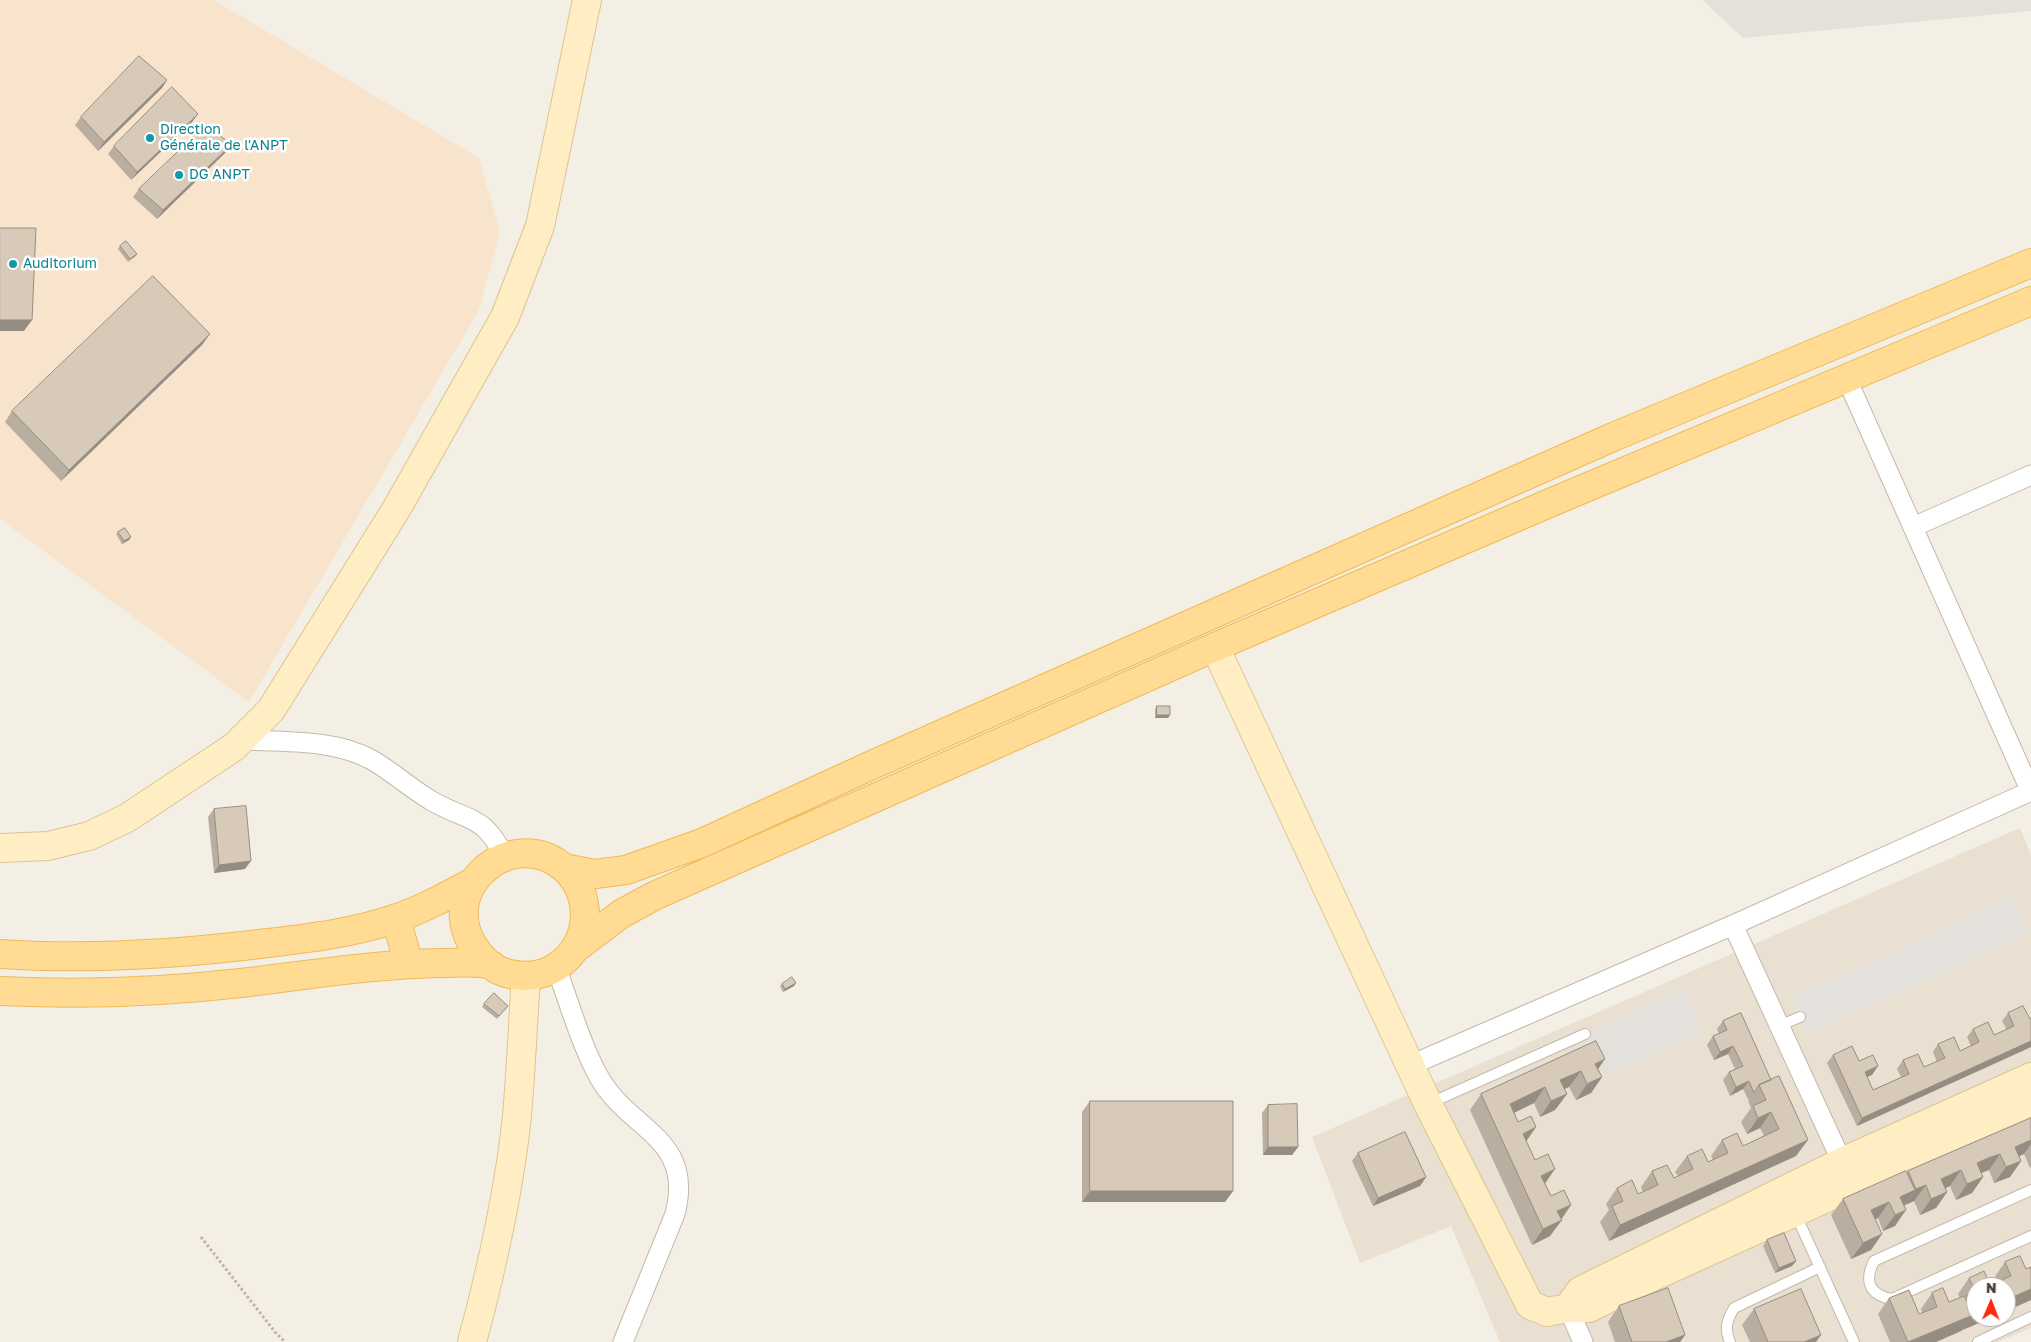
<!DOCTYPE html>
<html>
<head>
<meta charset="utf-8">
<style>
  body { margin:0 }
  #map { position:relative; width:2031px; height:1342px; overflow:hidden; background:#f4efe5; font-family:"Golos Text",sans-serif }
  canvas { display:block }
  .north { position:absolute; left:1966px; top:1277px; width:50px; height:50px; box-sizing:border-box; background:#fff; border:1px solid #b5b2ae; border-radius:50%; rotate:1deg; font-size:14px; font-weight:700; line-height:20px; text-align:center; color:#473f34 }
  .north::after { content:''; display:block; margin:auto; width:18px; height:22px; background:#ff2911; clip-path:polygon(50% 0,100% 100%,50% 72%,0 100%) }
</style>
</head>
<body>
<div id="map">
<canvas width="2031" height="1342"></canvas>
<div class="north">N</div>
</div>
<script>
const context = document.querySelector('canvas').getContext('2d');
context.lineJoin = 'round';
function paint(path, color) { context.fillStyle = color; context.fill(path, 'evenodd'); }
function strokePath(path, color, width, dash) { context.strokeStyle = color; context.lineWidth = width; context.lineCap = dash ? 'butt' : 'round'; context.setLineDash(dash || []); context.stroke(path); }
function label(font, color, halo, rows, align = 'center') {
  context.font = font + ' "Golos Text",sans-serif'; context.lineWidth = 5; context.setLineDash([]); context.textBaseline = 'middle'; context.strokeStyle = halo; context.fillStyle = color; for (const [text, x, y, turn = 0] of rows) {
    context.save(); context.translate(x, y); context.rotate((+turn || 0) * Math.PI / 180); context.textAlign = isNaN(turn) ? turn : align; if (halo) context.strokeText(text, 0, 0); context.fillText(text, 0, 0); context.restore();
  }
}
paint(new Path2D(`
  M2020,828L2031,855V1328L1998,1342H1500L1451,1226L1360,1263L1312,1137ZM1976,1287H2006V1317H1976Z`), '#e9e0d2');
paint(new Path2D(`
  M0,0H214L479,158L500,232L479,310L249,702L0,519Z`), '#f8e4cd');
paint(new Path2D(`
  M1702,0H2031V11L1743,38Z`), '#e6e0da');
paint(new Path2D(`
  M2012,896L2027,933L1808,1035L1792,998Z
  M1685,989L1703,1032L1604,1076L1585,1034Z`), '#e4e1dd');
const lane = new Path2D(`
  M1779,1026L1800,1017
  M1428,1104L1585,1034
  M2031,1190L1874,1261C1864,1281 1869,1295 1892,1299L2031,1236
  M1795,1213L1854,1342
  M1730,1342C1724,1329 1727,1320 1734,1308L1820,1267
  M1978,1342L2031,1317`);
const street = new Path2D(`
  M1846,377L2031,792
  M1913,527L2031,475
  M241,740C283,742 335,739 372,760C393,772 411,789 432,801C470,823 481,812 505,857
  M1733,925L1842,1162
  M556,967C569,1002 581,1045 599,1077C629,1131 695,1137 675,1214L623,1342
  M1411,1065L1733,925L2031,791
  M1568,1308L1583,1342`);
const secondary = new Path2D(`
  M1215,647L1428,1104L1530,1305L1547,1312L1568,1308H1589L1650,1278L2031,1105
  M0,848L48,846L89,836L127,818L234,747L271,710L397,508L505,317L540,226L587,0
  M1568,1308L1580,1291L1842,1162L2031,1077
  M472,1342C492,1268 509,1192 517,1116C521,1069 523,1022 526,976`);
const primary = new Path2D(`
  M564,868L595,874L626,870L702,843L872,765L1613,437L2031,263
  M396,919L409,964
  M576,948L621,914L654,896L1215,647L1552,502L2031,301
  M0,954C89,960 180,954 268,943C310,938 353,933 394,919C421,910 447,896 473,882
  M0,991C80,995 162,992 241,983C308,975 375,964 442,963C457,963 477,961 491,965C493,966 495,969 498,970C514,977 533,978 549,971C590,952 597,897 564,868C508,819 419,902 490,965`);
strokePath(lane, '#c3b9a9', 12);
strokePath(street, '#c3b9a9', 21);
strokePath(secondary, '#dcc492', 30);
strokePath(primary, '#efba58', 30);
strokePath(new Path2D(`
  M201,1237L275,1332L285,1342`), '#c4b196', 3, [2.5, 2.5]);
strokePath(lane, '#fff', 10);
strokePath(street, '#fff', 19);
strokePath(secondary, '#ffeec4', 28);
strokePath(primary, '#ffdb93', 28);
paint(new Path2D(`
  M167,80L162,88L98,151L75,125L81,117Z
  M198,114L192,122L131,180L108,154L114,146Z
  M231,145L225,153L157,219L133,197L139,189Z
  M120,246L137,254L135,257L128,262L118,249Z
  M202,345L61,481L5,422L12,411Z
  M118,532L131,537L129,540L122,544L116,534Z
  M1157,706L1170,715L1168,718H1155V709Z
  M214,809L245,869L214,873L208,817Z
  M782,984L794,986L783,992L780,986Z
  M484,1004L508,1006L497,1019L482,1007Z
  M1741,1013L1796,1156L1609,1241L1600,1222L1609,1210L1606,1204L1617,1188L1638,1194L1643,1192L1641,1187L1652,1171L1674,1178L1678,1176L1675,1172L1687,1156L1708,1162L1713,1160L1711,1156L1722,1140L1743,1146L1764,1136L1760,1128L1747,1134L1741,1122L1751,1108L1748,1101H1749L1743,1089L1730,1096L1723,1080L1729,1072L1735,1069L1728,1054L1714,1060L1707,1045L1713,1036L1719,1034L1717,1029L1723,1021Z
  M2008,1013L2030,1019L2031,1018V1047L1857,1126L1827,1063L1833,1055L1859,1061L1872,1075L1867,1077L1873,1090L1901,1077L1897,1069L1903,1060L1924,1067L1937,1062L1933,1052L1938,1044L1960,1051L1971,1046L1967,1037L1973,1029L1994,1035L2007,1030L2002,1021Z
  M1596,1041L1598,1069L1602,1077L1591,1093L1576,1100L1569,1087L1564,1089L1567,1094L1555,1110L1540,1117L1534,1103L1514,1113L1518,1122L1536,1127L1526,1141L1551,1196L1571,1205L1550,1236L1532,1245L1470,1110L1481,1094Z
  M1090,1101L1233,1191L1225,1202H1082V1112Z
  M1268,1105L1298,1147L1292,1155H1263L1262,1113Z
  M2031,1118V1167L2030,1168L2024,1154L2019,1156L2021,1161L2010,1177L1994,1183L1989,1170L1981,1173L1983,1177L1972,1193L1956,1200L1950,1186L1945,1188L1947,1192L1936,1208L1920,1215L1914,1201L1905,1205L1895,1226L1883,1231L1878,1218L1875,1219L1882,1234L1871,1250L1851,1259L1831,1215L1843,1199L1907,1172L1908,1171Z
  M1358,1153L1426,1177L1420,1186L1373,1206L1352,1161Z
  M1767,1240L1796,1261L1792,1266L1775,1273L1763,1246Z
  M2005,1262L2026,1269L2031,1267V1300L1936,1342H1890L1878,1314L1889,1298L1919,1314L1922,1313L1921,1309L1932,1293L1949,1302L1960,1298L1958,1294L1969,1278L1990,1285L1995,1282L1994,1278Z
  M1619,1306L1685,1335L1680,1342H1615L1608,1322Z
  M1754,1309L1816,1342H1750L1742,1325Z`), '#b9ae9f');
paint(new Path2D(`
  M167,80L162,88L98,151L104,142Z
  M198,114L192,122L131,180L137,172Z
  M231,145L225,153L157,219L163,210Z
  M0,320H32L24,331H0Z
  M210,334L202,345L61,481L69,470Z
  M131,537L129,540L122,544L124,541Z
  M1157,715H1170L1168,718H1155Z
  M251,861L245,869L214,873L219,865Z
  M796,983L794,986L783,992L785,989Z
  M2031,1041V1047L1857,1126L1862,1118Z
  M1733,1046L1728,1054L1714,1060L1720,1052Z
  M1605,1059L1594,1075L1595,1064Z
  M1878,1066L1872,1075L1859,1080L1865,1072Z
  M1581,1071L1569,1087L1549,1096L1560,1080Z
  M1602,1077L1591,1093L1576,1100L1587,1084Z
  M1749,1081L1743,1089L1730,1096L1736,1087Z
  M1545,1087L1534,1103L1499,1120L1510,1104Z
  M1567,1094L1555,1110L1540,1117L1551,1101Z
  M1771,1112L1760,1128L1747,1134L1758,1118Z
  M1536,1127L1525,1143L1523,1134Z
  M1808,1140L1796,1156L1609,1241L1620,1225Z
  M2031,1140V1144L2024,1154L2004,1163L2015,1147Z
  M1268,1147H1298L1292,1155H1263Z
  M2000,1154L1989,1170L1966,1179L1977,1163Z
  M2021,1161L2010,1177L1994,1183L2006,1167Z
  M1555,1169L1544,1185L1541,1176Z
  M1961,1170L1950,1186L1930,1195L1941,1179Z
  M1426,1177L1420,1186L1373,1206L1378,1198Z
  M1983,1177L1972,1193L1956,1200L1967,1184Z
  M1926,1185L1914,1201L1905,1205L1916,1189Z
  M1915,1190L1904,1206L1900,1197Z
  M1090,1191H1233L1225,1202H1082Z
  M1947,1192L1936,1208L1920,1215L1931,1199Z
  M1889,1202L1878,1218L1860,1226L1871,1210Z
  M1571,1205L1560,1221L1557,1211Z
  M1906,1210L1895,1226L1883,1231L1895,1215Z
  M1562,1220L1550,1236L1532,1245L1543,1229Z
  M1882,1234L1871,1250L1851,1259L1863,1243Z
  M1796,1261L1792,1266L1775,1273L1779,1268Z
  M2031,1289V1300L2006,1311V1300Z
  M1976,1313V1317H1993L1962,1330L1974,1314Z
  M1973,1315L1961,1331L1936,1342H1909Z
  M1685,1335L1680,1342H1666Z
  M1821,1335L1816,1342H1804Z`), '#968d82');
const building = new Path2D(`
  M139,56L167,80L104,142L81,117Z
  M172,87L198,114L137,172L114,146Z
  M207,124L231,145L163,210L139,189Z
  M0,228H36L32,320H0Z
  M126,241L137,254L130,259L120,246Z
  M153,276L210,334L69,470L12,411Z
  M125,528L131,537L124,541L118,532Z
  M1157,706H1170V715H1157Z
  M246,806L251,861L219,865L214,809Z
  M792,977L796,983L785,989L782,984Z
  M494,993L508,1006L499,1016L484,1004Z
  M2023,1006L2030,1019L2031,1018V1041L1862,1118L1833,1055L1852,1046L1859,1061L1873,1055L1878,1066L1865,1072L1873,1090L1909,1074L1903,1060L1918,1054L1924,1067L1945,1058L1938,1044L1954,1037L1960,1051L1979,1042L1973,1029L1988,1022L1994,1035L2014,1026L2008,1013Z
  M1741,1013L1771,1080L1759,1085L1754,1093L1749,1081L1736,1087L1729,1072L1743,1066L1733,1046L1720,1052L1713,1036L1727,1030L1723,1021Z
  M1596,1041L1605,1059L1595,1064L1602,1077L1587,1084L1581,1071L1560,1080L1567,1094L1551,1101L1545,1087L1510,1104L1518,1122L1531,1116L1536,1127L1523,1134L1535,1160L1548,1154L1555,1169L1541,1176L1551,1196L1564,1190L1571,1205L1557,1211L1562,1220L1543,1229L1481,1094Z
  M1779,1076L1808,1140L1620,1225L1612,1206L1623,1201L1617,1188L1632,1180L1638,1194L1658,1185L1652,1171L1667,1165L1674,1178L1693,1169L1687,1156L1702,1149L1708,1162L1728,1153L1722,1140L1737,1133L1743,1146L1779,1129L1771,1112L1758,1118L1753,1106L1766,1100L1759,1085Z
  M1090,1101H1233V1191H1090Z
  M1297,1104L1298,1147H1268V1105Z
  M2031,1118V1140L2015,1147L2021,1161L2006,1167L2000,1154L1988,1158L1977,1163L1983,1177L1967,1184L1961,1170L1941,1179L1947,1192L1931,1199L1926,1185L1916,1189L1908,1171Z
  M1405,1132L1426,1177L1378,1198L1358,1153Z
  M1906,1171L1915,1190L1900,1197L1906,1210L1895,1215L1889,1202L1871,1210L1882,1234L1863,1243L1843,1199Z
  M1784,1233L1796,1261L1779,1268L1767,1240Z
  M2020,1256L2026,1269L2031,1267V1289L2006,1300V1287H1976V1313L1974,1314L1966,1295L1975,1292L1969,1278L1984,1271L1990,1285L2011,1276L2005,1262Z
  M1668,1288L1685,1335L1666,1342H1632L1619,1306Z
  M1943,1288L1949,1302L1964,1296L1973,1315L1908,1342L1889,1298L1909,1290L1919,1314L1937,1307L1932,1293Z
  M1801,1289L1821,1335L1804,1342H1768L1754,1309Z`);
paint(building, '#d7cab9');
strokePath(building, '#968d82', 1);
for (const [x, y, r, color] of [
  [150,138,5,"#0f9aa8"],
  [179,175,5,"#0f9aa8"],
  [13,264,5,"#0f9aa8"]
]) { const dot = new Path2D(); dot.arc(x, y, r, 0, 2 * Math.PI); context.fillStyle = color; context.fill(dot); strokePath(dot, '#fff', 2); }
label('14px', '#0d838f', '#fff', [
  ["Direction",160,130],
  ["Générale de l'ANPT",160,146],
  ["DG ANPT",189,175],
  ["Auditorium",23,264]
], 'left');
</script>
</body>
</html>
